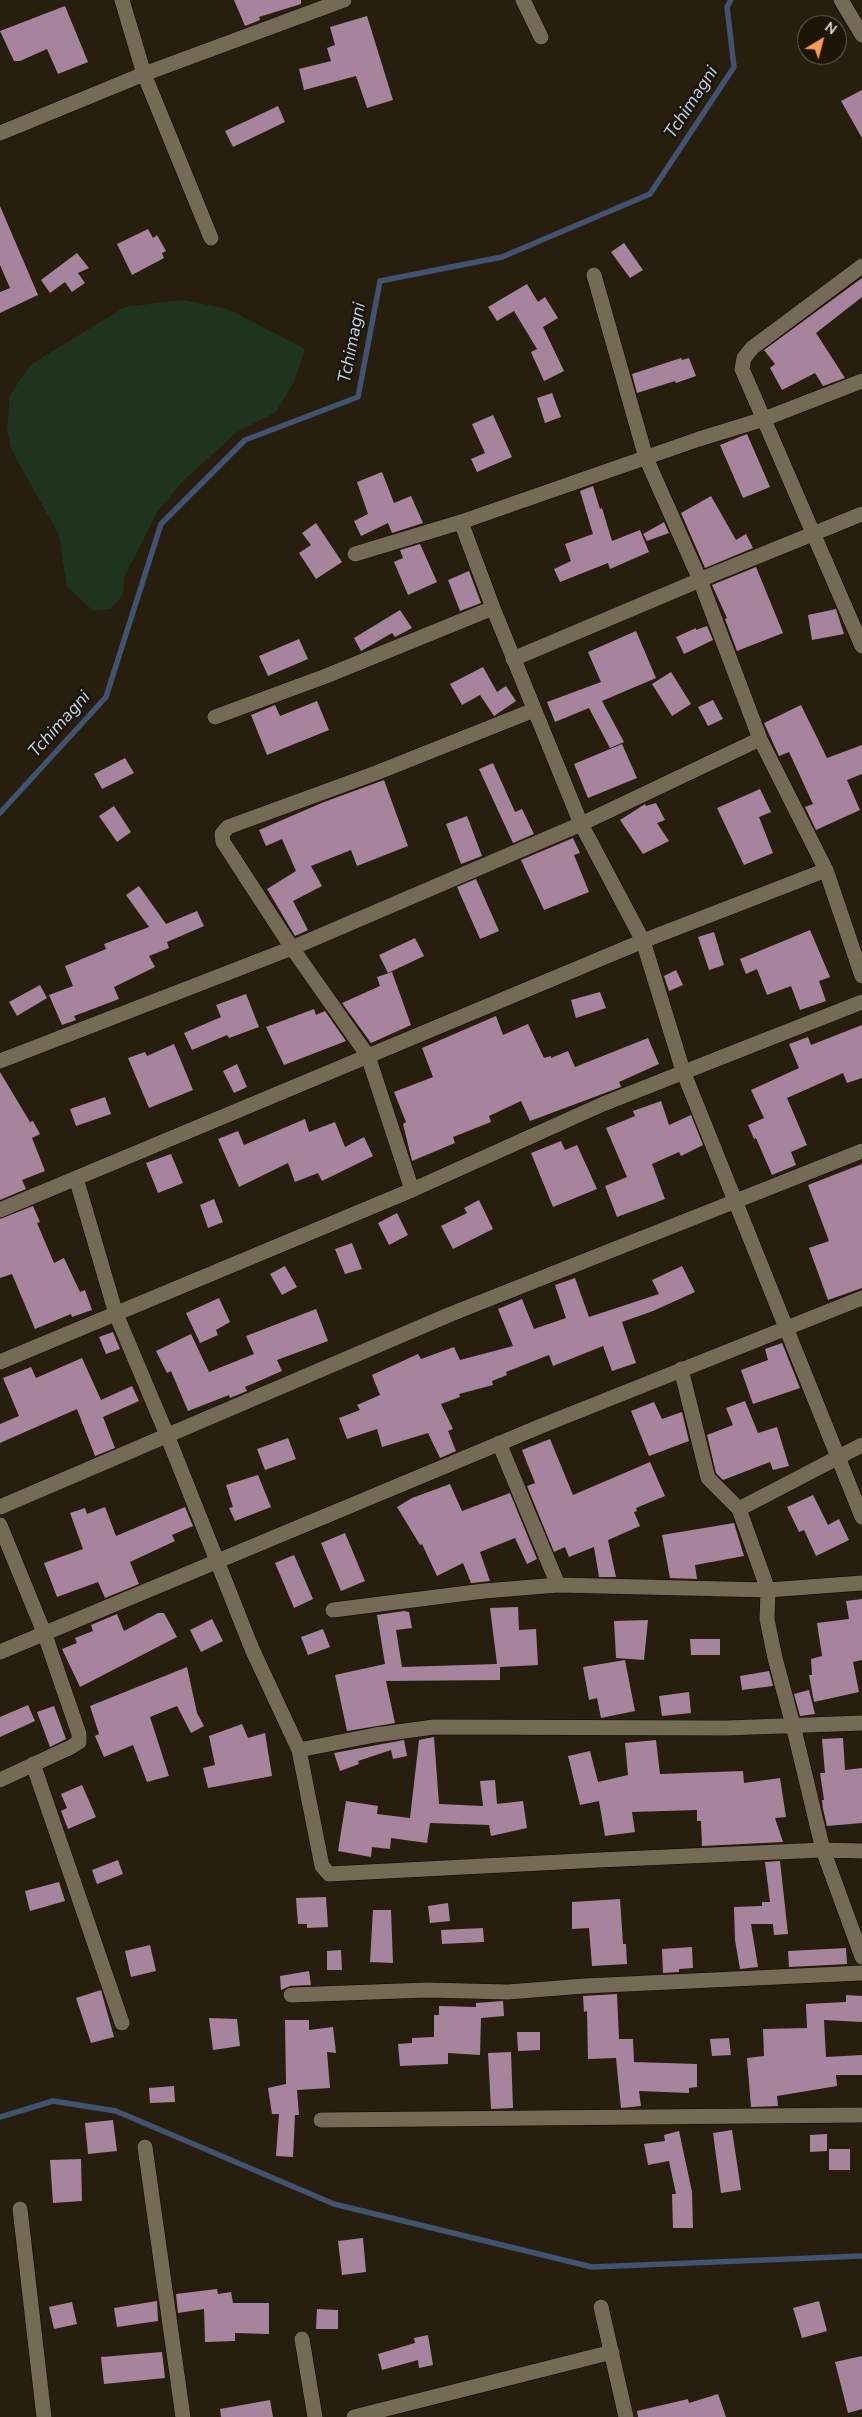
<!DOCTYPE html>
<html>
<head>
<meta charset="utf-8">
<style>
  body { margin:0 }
  #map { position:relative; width:862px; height:2417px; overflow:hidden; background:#271e0d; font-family:"Nunito Sans",sans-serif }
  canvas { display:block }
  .north { position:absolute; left:797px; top:15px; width:50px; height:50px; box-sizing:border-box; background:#1d1505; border:1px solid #6d6658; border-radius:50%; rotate:37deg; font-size:14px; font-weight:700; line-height:20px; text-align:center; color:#e5dfd4 }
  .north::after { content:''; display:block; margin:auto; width:18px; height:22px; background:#fb9e52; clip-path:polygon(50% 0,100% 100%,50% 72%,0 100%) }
</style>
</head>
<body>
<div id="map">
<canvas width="862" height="2417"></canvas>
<div class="north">N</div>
</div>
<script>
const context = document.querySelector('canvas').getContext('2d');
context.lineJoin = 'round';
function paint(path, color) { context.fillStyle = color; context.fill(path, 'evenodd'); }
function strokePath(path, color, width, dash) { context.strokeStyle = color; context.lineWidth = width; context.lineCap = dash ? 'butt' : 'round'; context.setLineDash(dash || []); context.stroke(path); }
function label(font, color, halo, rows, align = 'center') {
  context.font = font + ' "Nunito Sans",sans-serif'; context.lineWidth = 5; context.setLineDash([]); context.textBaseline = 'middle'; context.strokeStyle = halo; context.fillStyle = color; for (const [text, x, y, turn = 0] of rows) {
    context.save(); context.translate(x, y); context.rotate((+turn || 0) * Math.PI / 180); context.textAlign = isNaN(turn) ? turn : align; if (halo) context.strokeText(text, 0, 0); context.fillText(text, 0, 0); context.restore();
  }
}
paint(new Path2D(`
  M183,300L228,309L305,349L294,382L276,412L237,432L182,482L158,511L124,577L123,595L111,609L93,611L67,587L59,535L11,449L7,428L10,395L30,365L125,307Z`), '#1f341f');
strokePath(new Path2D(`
  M0,813L106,697L161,524L245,440L358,397L380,281L502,257L650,194L734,67L727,7L731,0
  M0,2117L53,2101L116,2111L334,2204L592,2267L862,2256`), '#405372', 5.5);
paint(new Path2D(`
  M234,0H301V4L259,17L260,20L245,26Z
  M65,6L88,62L58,74L47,49L20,61H14L0,31Z
  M367,16L393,100L367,108L356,76L304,90L299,69L331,61L327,48L335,45L330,27Z
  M862,90V138L841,101Z
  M278,106L285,122L233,147L225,131Z
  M0,206L38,295L0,313V292L10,288L0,265Z
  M148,229L153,238L157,235L166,251L162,253L164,258L132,275L117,244Z
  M624,243L643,270L630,278L611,252Z
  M77,253L89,268L78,273L85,283L72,292L65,282L50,293L41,280Z
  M862,278V297L816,333L845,378L823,386L815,373L782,390L770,368L775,364L764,350Z
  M527,284L538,302L545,297L558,318L543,327L564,371L544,381L531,352L537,349L514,311L497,321L488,307Z
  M681,358L682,360L689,358L696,376L676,383L675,381L637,393L632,374Z
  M552,393L561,417L545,423L537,398Z
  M493,415L512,457L477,472L471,459L485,453L472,424Z
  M747,434L770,487L743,498L720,445Z
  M382,472L394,503L411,496L423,523L392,533L388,523L361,536L354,521L368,514L357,482Z
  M593,486L600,509L602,508L612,541L640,530L649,552L610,569L608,563L560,582L554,569L571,561L565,544L593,534L580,491Z
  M711,496L736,540L746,534L753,548L705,568L681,513Z
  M664,522L669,533L647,541L643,534Z
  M316,523L342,562L316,579L299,553L311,545L302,533Z
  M420,544L437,582L408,595L394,562L403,558L400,550Z
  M756,567L783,633L737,651L725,619L727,618L712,585Z
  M469,571L481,603L460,611L448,580Z
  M836,609L844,634L812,640L808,615Z
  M400,610L412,628L395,637L392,633L361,651L354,638Z
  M707,626L713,640L684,654L676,637L696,628V630Z
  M636,631L656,678L602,701L624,742L610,748L589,708L555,722L547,702L601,682L588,652Z
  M299,639L308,659L268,676L259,656Z
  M483,667L497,692L506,686L516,701L494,716L480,695L462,705L450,684Z
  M671,672L691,704L672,716L652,684Z
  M713,700L723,719L708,726L698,707Z
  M317,701L329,730L267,755L251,715L275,705L280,716Z
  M801,705L827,758L862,745V774L847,780L860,810L816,830L805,807L813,804L789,752L779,756L764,723Z
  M622,744L637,778L588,798L574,764Z
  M125,758L134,773L102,789L94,774Z
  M493,763L515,812L522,809L534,834L513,843L479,769Z
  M384,780L408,846L357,866L351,850L311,866L322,886L293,901L308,930L295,936L267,889L296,871L282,839L266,846L259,830L324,802Z
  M760,789L771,812L759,817L773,853L744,865L717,808Z
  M656,803L665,820L657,823L669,841L643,854L620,820L645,804L646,806Z
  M114,806L131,832L117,842L99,816Z
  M467,816L482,856L461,864L446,824Z
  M573,838L580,853L574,855L589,892L544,910L521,860Z
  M476,879L499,931L480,939L457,887Z
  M139,886L166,924L197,911L204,926L167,942L169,948L149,956L155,967L114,987L119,999L74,1016L76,1020L62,1025L49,995L73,986L65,966L106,949L104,944L149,927L126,895Z
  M810,930L830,977L819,981L826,1001L800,1010L791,986L767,995L757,969L746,974L740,959Z
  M714,932L724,965L709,970L698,937Z
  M415,938L424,956L388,973L379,955Z
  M676,970L683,985L669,991L664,976Z
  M392,972L411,1025L371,1043L342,1003L380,986L377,977Z
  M40,985L47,998L17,1016L9,1002Z
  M600,992L606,1008L576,1018L571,1000Z
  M246,994L259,1027L229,1038L227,1035L192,1050L184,1033L221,1017L216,1005Z
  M314,1009L316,1015L325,1011L346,1041L284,1065L266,1027Z
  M496,1016L503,1035L528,1024L544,1058L551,1056V1058L568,1051L575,1067L648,1038L659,1064L619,1082L621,1087L530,1121L521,1101L489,1116L491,1122L453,1137L455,1143L412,1161L403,1124L406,1122L394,1092L433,1077L422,1048Z
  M862,1025V1078L847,1083L843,1073L787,1098L807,1145L791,1152L796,1165L772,1175L756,1138L754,1139L748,1125L764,1118L751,1090L799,1068L789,1044L808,1037L811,1045Z
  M174,1044L193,1090L149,1108L128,1058L145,1052L147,1056Z
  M237,1064L247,1087L234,1093L223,1071Z
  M0,1072L30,1122L33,1121L40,1134L32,1138L45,1171L22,1180L26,1189L0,1200Z
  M105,1097L111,1114L76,1126L70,1109Z
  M661,1101L669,1125L691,1115L703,1145L681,1156L679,1152L652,1164L665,1199L617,1217L605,1186L627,1177L606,1128L635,1116L633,1111Z
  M305,1119L309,1132L335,1122L345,1147L364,1137L373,1156L322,1181L318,1173L295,1182L288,1163L239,1187L218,1139L238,1131L244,1145Z
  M561,1141L565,1150L577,1145L597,1189L553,1207L531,1153Z
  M171,1154L183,1183L158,1193L146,1163Z
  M862,1164V1288L828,1300L809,1248L829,1241L808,1185Z
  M214,1199L223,1222L208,1228L200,1205Z
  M479,1200L493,1229L453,1249L441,1226L467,1213L464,1208Z
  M33,1206L40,1222L37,1223L54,1263L64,1258L80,1292L85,1290L92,1310L72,1317L71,1314L35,1329L12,1274L0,1278V1219Z
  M397,1213L408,1235L389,1245L378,1223Z
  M352,1243L362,1269L345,1274L335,1249Z
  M285,1266L297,1287L282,1295L270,1274Z
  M682,1266L695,1292L653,1311L622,1322L636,1363L612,1371L603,1346L553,1366L549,1355L506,1372L507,1375L492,1381L493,1385L459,1394L460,1397L441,1404L453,1429L448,1431L456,1451L440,1458L428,1433L382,1447L377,1429L347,1439L339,1418L360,1410L357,1405L380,1395L372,1375L418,1354L421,1359L454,1347L460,1360L513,1346L498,1309L522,1299L534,1329L566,1318L555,1285L575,1278L589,1317L659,1294L652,1280Z
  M219,1298L230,1322L216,1330L218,1335L200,1343L186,1313Z
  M316,1309L328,1341L277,1360L282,1371L245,1387L247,1391L230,1398L229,1395L188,1411L171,1371L167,1373L156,1351L191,1334L209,1372L254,1354L246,1336Z
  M113,1332L120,1349L106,1354L99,1337Z
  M782,1343L800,1388L753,1404L741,1370L768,1360L765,1349Z
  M82,1358L101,1400L132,1386L139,1401L103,1417L115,1448L95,1456L77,1409L0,1443V1424L19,1416L3,1378L31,1367L36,1378Z
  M745,1401L758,1433L777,1427L789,1466L773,1470L770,1462L723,1480L716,1473L707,1435L733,1425L726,1408Z
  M654,1402L662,1419L682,1412L689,1441L649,1456L631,1411Z
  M288,1438L296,1459L265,1470L257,1449Z
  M550,1439L573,1495L650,1462L665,1496L636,1508L637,1511L634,1512L640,1526L608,1540L616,1577H599L594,1547L569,1557L565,1547L554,1552L527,1486L535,1483L522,1450Z
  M258,1475L271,1507L235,1521L229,1508L233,1507L226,1485Z
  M450,1484L462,1511L510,1493L537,1559L527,1564L515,1538L480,1552L490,1581L471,1583L463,1563L437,1576L422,1544L420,1545L397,1507L412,1498Z
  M813,1495L828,1525L839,1519L849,1540L816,1556L804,1530L799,1532L787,1507Z
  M105,1507L116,1536L185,1507L193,1526L172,1535L175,1541L130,1562L139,1584L105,1598L98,1582L57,1597L44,1563L83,1549L70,1513L85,1508L87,1514Z
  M734,1523L744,1556L695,1565L697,1579L670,1578L662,1535Z
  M345,1533L365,1581L341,1591L321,1543Z
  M294,1555L313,1599L294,1608L275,1563Z
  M862,1599V1660L853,1662L859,1692L814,1702L809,1675H812L811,1659L822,1656L817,1623L849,1619L846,1601Z
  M518,1607L519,1630L536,1629L538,1665L500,1667V1680L386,1681L395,1723L347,1731L335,1675L385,1664L377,1615L404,1611L409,1612L412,1628L396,1630L402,1667L497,1664L490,1608Z
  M158,1613H164L177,1637L80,1687L62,1649L77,1643L75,1638L93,1631L91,1625L117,1614L124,1631Z
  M212,1619L223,1641L201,1652L190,1630Z
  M648,1620L644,1660L616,1658L614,1621Z
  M323,1629L330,1647L308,1655L301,1637Z
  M690,1639H720V1655H691Z
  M625,1660L635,1711L601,1718L597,1698L589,1700L583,1667Z
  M187,1667L197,1713L204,1726L191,1733L177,1706L150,1717L169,1776L147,1782L133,1745L104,1757L95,1736L99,1734L90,1706Z
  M769,1671L773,1686L742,1690L740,1676Z
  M809,1690L815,1714L800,1716L794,1694Z
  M689,1692L691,1713L662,1716L659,1696Z
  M28,1705L35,1721L0,1737V1717Z
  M54,1706L66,1739L50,1747L37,1712Z
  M242,1724L248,1738L265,1733L272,1776L208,1788L203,1768L215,1765L209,1736Z
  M434,1737L439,1804L483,1806L480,1781L495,1780L497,1804L523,1801L527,1828L491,1836L489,1825L430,1823L427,1843L391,1838L390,1849L372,1847L371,1857L338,1851L346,1801L378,1806L377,1814L410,1818L419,1740Z
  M843,1738L845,1770L862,1768V1823L827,1826L823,1809L822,1800H824L820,1773H825L822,1739Z
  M404,1740L407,1756L393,1759L391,1750L358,1761L359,1764L340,1771L334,1753Z
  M656,1740L660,1774L743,1771L744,1783L780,1778L786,1817L775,1818L783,1842L702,1846L701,1821H697V1810L632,1812L635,1832L605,1836L599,1801L580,1805L568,1756L590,1751L598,1782L628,1775L625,1743Z
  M82,1785L96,1817L68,1829L61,1811L67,1808L61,1794Z
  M118,1860L123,1874L97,1884L92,1870Z
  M780,1861L788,1934L774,1935L773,1924H751L758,1967L740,1969L735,1940L734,1907L762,1906V1902H770L765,1862Z
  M59,1882L65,1901L30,1911L25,1891Z
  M326,1897L328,1927L307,1928V1924H298L296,1898Z
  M620,1899L623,1944H626L627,1964L592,1966L589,1928L572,1929V1902Z
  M448,1903L450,1921L430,1923L428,1906Z
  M373,1910H391L393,1963L370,1962Z
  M483,1928L484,1942L442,1944L441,1930Z
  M150,1945L156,1971L131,1977L125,1951Z
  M692,1947L693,1968L679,1969V1972L663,1973L662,1949Z
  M846,1948L847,1964L789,1967L788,1951Z
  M341,1950L342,1970H327V1951Z
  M309,1971L311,1985L290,1986L281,1990L280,1976Z
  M101,1990L114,2037L91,2043L76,1998Z
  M617,1994L619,2039H633L634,2062L697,2064V2087L689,2088V2093L639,2091L641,2106L621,2108L616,2058L588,2059L587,2011L584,2012L583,1996Z
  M846,1995L862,1996V2022L824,2020L826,2057L862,2055V2075H836L837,2086L777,2096L778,2106L751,2107L747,2058L764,2056L763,2029L807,2028L806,2004L846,2002Z
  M503,2001L504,2016L481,2018L480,2055L448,2053V2064L400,2066L398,2044L412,2043V2038L434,2037V2015H439V2006L476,2007V2003Z
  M209,2018L237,2019L240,2046L213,2050Z
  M285,2020H309V2030L333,2027L336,2053L327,2052L330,2088L297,2090L299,2115H295L293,2157L276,2156L279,2114H272L268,2088L286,2084Z
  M517,2032H540V2050L518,2051Z
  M729,2038L731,2055L712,2056L710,2039Z
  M511,2052L513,2108L491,2109L488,2053Z
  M174,2086L175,2102L150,2103L149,2088Z
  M113,2120L117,2151L88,2154L85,2123Z
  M732,2130L741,2190L721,2193L713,2133Z
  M679,2131L692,2192L693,2228H673L672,2194H676L669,2161L648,2165L644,2144L665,2141L664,2135Z
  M827,2134V2151L810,2152V2135Z
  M829,2149H850V2170H829Z
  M81,2159L82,2201L53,2203L50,2160Z
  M363,2238L366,2272L342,2275L338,2241Z
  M217,2289L218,2294L231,2292L233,2303H269V2334L235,2333V2341L205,2342L204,2309L178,2313L176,2294Z
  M157,2301L158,2321L117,2327L114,2308Z
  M819,2301L827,2331L802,2338L793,2308Z
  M72,2302L77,2324L54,2329L49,2307Z
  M317,2309L338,2310V2329H316Z
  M428,2335L433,2365L419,2368L418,2360L382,2370L378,2354L415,2343L414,2338Z
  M162,2352L165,2378L104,2384L101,2357Z
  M862,2356V2409L848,2413L835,2362Z
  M718,2394L726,2417H638L637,2411L688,2399L689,2403Z
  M270,2400L273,2417H221L220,2409Z`), '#a7849e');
const minor = new Path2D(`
  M122,0L144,74L211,238
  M523,0L541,37
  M841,0L862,35
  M0,133L144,74L344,0
  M862,266L752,348L744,358L742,369L862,646
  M594,275L646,458L700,580L760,739L826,870L862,976
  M461,522L493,608L581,824L643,941L683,1071L862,1517
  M355,554L461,522L699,439L764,419L862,381
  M513,659L714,574L862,514
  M215,717L326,676L493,608
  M0,1061L292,948L581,824L760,739
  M76,1178L116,1314L167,1435L252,1649L299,1750L322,1866L329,1874L599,1860L823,1850L862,1851
  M412,1190L368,1056L292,948L223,842L222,834L228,827L376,773L534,710
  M0,1210L643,941L826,870
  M0,1362L412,1190L603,1104L862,1002
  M681,1369L708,1478L739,1509L768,1590L767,1619L775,1658L793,1725L823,1850L862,1957
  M499,1443L558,1585
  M0,1507L451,1314L862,1151
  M739,1509L862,1445
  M0,1525L45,1635L79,1734V1742L71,1747L0,1780
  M333,1610L484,1591L558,1585L768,1590L862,1583
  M0,1652L546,1424L862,1298
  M299,1750L375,1735L434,1727L727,1728L862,1723
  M33,1764L122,2023
  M291,1995L427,1990L508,1992L584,1986L862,1973
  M321,2120L862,2115
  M145,2147L183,2417
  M20,2209L44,2417
  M601,2307L626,2417
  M302,2339L315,2417
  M354,2417L612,2352`);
strokePath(minor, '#100800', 16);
strokePath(minor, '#746a56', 15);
label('italic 18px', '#bed3f5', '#1d1505', [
  ["Tchimagni",692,103,-57],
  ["Tchimagni",353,343,-79],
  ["Tchimagni",60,725,-48]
]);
</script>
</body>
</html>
